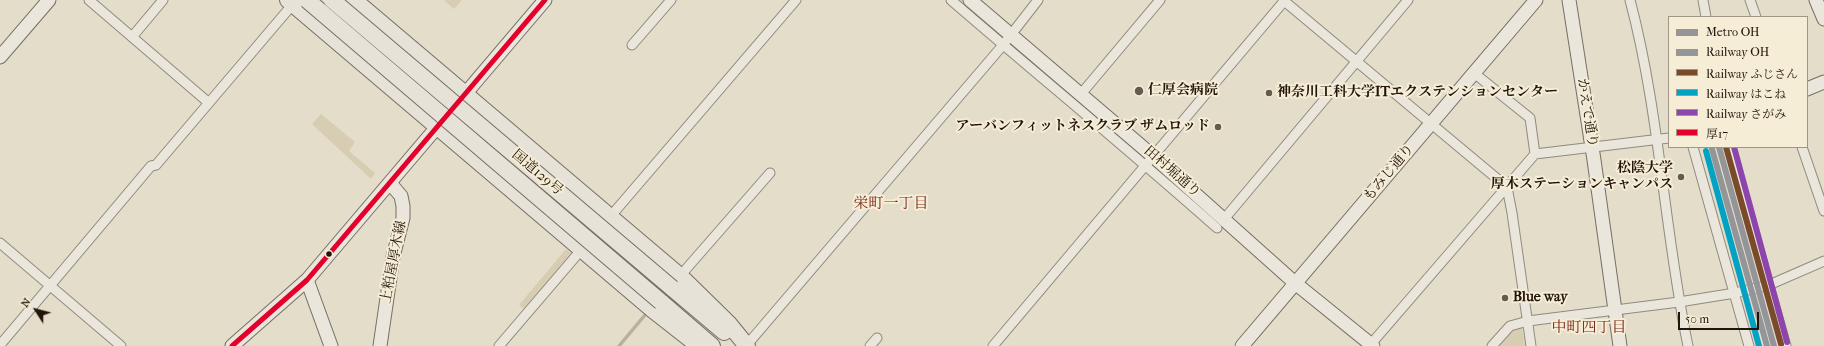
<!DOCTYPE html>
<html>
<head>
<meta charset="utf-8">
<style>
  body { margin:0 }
  #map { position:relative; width:1824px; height:346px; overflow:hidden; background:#e4ddca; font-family:"IM FELL French Canon","Noto Serif JP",serif }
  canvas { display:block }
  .legend { position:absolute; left:1668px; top:16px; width:140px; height:132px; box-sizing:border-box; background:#f5edd5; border:1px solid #a19684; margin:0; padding:5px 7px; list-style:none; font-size:12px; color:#22130b }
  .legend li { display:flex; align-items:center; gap:8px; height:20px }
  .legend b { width:20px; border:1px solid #a19684 }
  .north { position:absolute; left:16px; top:290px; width:40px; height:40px; -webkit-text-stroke:3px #f5edd5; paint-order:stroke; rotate:306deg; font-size:11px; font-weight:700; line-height:16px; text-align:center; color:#22130b }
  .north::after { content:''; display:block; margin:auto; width:14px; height:18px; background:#22130b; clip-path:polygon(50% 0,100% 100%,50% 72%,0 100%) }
  .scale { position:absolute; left:1678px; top:312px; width:81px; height:18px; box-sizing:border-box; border:2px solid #22130b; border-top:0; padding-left:5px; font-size:12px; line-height:14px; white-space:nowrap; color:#22130b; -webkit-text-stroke:3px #f5edd5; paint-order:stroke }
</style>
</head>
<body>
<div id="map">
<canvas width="1824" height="346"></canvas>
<ul class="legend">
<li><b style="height:5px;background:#939598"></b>Metro OH</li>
<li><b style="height:5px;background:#939598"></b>Railway OH</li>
<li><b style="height:5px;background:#7a4b2a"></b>Railway ふじさん</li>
<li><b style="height:5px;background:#02a2c4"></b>Railway はこね</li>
<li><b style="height:5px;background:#8e44ad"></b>Railway さがみ</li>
<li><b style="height:5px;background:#e4002b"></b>厚17</li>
</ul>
<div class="north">N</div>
<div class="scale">50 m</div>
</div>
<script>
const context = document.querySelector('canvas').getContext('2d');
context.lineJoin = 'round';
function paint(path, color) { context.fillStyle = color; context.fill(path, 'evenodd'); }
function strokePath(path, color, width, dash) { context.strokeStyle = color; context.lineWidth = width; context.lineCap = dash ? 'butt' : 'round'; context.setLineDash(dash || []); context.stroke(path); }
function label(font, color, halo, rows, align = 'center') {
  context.font = font + ' "IM FELL French Canon","Noto Serif JP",serif'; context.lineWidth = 4; context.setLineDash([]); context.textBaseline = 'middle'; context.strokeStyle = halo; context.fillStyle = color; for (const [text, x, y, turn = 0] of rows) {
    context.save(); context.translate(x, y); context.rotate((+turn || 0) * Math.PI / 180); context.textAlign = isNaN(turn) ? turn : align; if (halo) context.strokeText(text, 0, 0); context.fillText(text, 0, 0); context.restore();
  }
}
paint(new Path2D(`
  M444,0H462L454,9Z
  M954,0H962L996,29L993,33Z
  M1012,42L1076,97L1073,100L1009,45Z
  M1080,100L1146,156L1143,159L1077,103Z
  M321,114L355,142L349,151L375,173L371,179L312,124Z
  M566,249L572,254L525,310L519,305Z
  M1302,298H1305L1364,346H1360Z
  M1519,326L1522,328L1525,346H1496L1510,329Z`), '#d7cdb3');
strokePath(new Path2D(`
  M619,346L645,315`), '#bbb098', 3.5);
const street = new Path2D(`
  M89,0L209,103
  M951,0C1039,76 1129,150 1217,228
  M1283,0L1507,187L1512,213L1531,346
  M1630,0C1660,113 1664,231 1688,346
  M1703,0L1706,17
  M1750,0L1756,17
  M132,37L163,0
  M632,45L671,0
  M1474,73L1530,118L1535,154
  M1081,94L1160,0
  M1693,147L1749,346
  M1730,147L1786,346
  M1802,147L1824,211
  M610,217L796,0
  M1225,218L1408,0
  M0,243L121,346
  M680,276L770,173
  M1371,344L1535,154L1669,138
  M0,345L151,166L156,165L293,4
  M499,346L582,249
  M746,346L1003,45L1038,0
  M870,346L877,338
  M993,346L1285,0
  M1492,346L1510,326L1528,321L1679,302L1735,293L1769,285L1824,261`);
const secondary = new Path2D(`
  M970,0L1154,157L1295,283L1373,346
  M1569,0L1594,160L1620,346
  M1816,0L1824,19
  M0,57L49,0
  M1807,89L1824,82
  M307,280L331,346
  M232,346L307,280L545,0
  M380,346L393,257L403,218V206L401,196L390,183
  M1242,346L1536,0`);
const highway = new Path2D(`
  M288,0L653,310L699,346
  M354,0L680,276L729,324L747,346
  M672,288L724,332
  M661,302L712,346`);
strokePath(street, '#908a7f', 11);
strokePath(secondary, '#756f65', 15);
strokePath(highway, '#756f65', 18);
strokePath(street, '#eae6dc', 9);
strokePath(secondary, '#eae6dc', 13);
strokePath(highway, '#e6e2d7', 16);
const highwayBridge = new Path2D(`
  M307,0L661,302
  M332,0L672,288`);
strokePath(highwayBridge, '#756f65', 18, []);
strokePath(highwayBridge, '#e6e2d7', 16);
strokePath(new Path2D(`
  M232,346L307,280L545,0`), '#e4002b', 5);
strokePath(new Path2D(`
  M1712,149L1767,346`), '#939598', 6);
strokePath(new Path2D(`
  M1726,147L1781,344`), '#7a4b2a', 6);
strokePath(new Path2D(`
  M1706,151L1759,346`), '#02a2c4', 6);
strokePath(new Path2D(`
  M1734,147L1787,342`), '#8e44ad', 6);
strokePath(new Path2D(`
  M1719,147L1774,346`), '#939598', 6);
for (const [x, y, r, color] of [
  [1139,91,5,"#665a4e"],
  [1269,93,4,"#665a4e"],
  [1218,127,4,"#665a4e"],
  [1681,177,4,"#665a4e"],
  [329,254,3.5,"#22130b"],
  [1505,298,4,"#665a4e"]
]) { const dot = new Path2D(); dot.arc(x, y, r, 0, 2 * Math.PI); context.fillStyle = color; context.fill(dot); strokePath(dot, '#f5edd5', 1.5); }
label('bold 14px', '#22130b', '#f5edd5', [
  ["仁厚会病院",1148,91],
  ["神奈川工科大学ITエクステンションセンター",1277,93],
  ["アーバンフィットネスクラブ ザムロッド",1210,127,"right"],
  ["松陰大学",1673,169,"right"],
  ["厚木ステーションキャンパス",1673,185,"right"],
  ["Blue way",1513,298]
], 'left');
label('14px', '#22130b', '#f5edd5', [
  ["かえで通り",1587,113,81],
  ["田村堀通り",1172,172,41],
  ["国道129号",537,173,40],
  ["もみじ通り",1389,173,-50],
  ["上粕屋厚木線",394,262,-79]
]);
label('15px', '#7a1f14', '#f5edd5', [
  ["栄町一丁目",891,204],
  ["中町四丁目",1589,328]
]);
</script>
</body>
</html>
